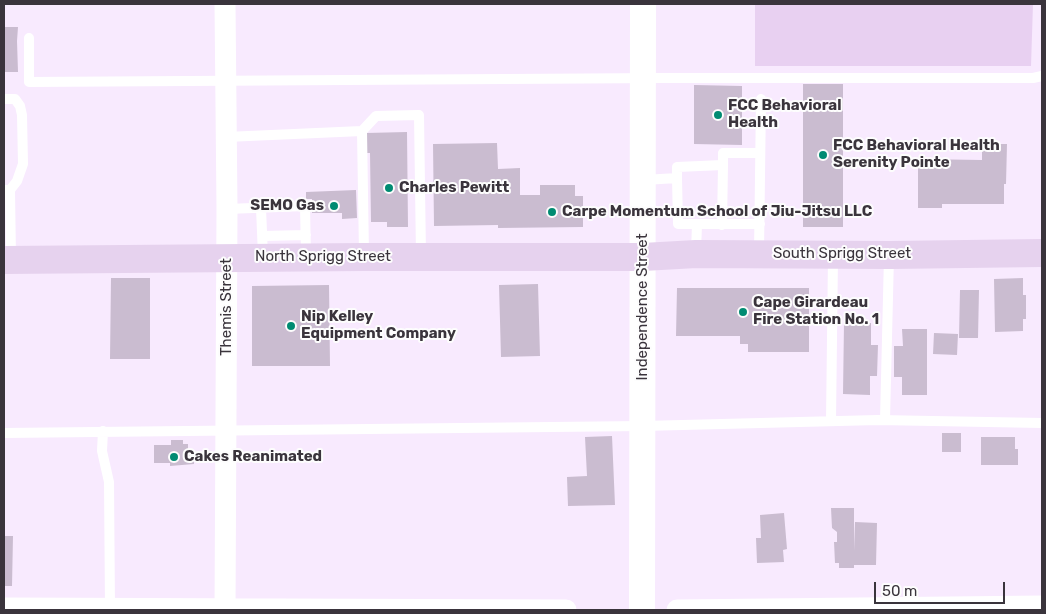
<!DOCTYPE html>
<html>
<head>
<meta charset="utf-8">
<style>
  body { margin:0 }
  #map { position:relative; width:1046px; height:614px; overflow:hidden; background:#f8eafe; font-family:Rubik,sans-serif }
  canvas { display:block }
  .frame { position:absolute; inset:0; border:5px solid #3a343c; pointer-events:none }
  .scale { position:absolute; left:874px; top:582px; width:131px; height:22px; box-sizing:border-box; border:2px solid #3a343c; border-top:0; padding-left:6px; font-size:15px; line-height:18px; white-space:nowrap; color:#3a343c; -webkit-text-stroke:4px #fdfdfd; paint-order:stroke }
</style>
</head>
<body>
<div id="map">
<canvas width="1046" height="614"></canvas>
<div class="frame"></div>
<div class="scale">50 m</div>
</div>
<script>
const context = document.querySelector('canvas').getContext('2d');
context.lineJoin = 'round';
function paint(path, color) { context.fillStyle = color; context.fill(path, 'evenodd'); }
function strokePath(path, color, width, dash) { context.strokeStyle = color; context.lineWidth = width; context.lineCap = dash ? 'butt' : 'round'; context.setLineDash(dash || []); context.stroke(path); }
function label(font, color, halo, rows, align = 'center') {
  context.font = font + ' Rubik,sans-serif'; context.lineWidth = 4; context.setLineDash([]); context.textBaseline = 'middle'; context.strokeStyle = halo; context.fillStyle = color; for (const [text, x, y, turn = 0] of rows) {
    context.save(); context.translate(x, y); context.rotate((+turn || 0) * Math.PI / 180); context.textAlign = isNaN(turn) ? turn : align; if (halo) context.strokeText(text, 0, 0); context.fillText(text, 0, 0); context.restore();
  }
}
paint(new Path2D(`
  M755,4H1033L1031,66H755Z`), '#e8d0f1');
paint(new Path2D(`
  M4,27H18L17,41L18,72H4Z
  M803,84H843V227H803Z
  M694,85L742,86V145L694,144Z
  M407,132L408,227H387V222H371L370,153H366V133Z
  M497,143L498,169L520,168V195H540V185H575V196H583V227L498,228V225L434,226L433,144Z
  M982,144H1007L1006,184H1004V204H942V208H918V159L982,160Z
  M356,190L357,218L342,219V213H312V199H306V192Z
  M111,278H150V359H110Z
  M1023,278V295H1026V319H1023V331L995,332L994,279Z
  M538,284L540,356L501,357L499,285Z
  M329,285L330,366H252V286Z
  M677,288H809V352H748V344H740V336H676Z
  M960,290H979L978,338H959Z
  M844,323H871V345H878L877,376H870V395L843,394Z
  M902,329H927V395H902V377H894V346H903Z
  M934,333L958,334L957,355L933,354Z
  M942,433H961V452H942Z
  M612,436L615,505L568,506L567,477L587,476L585,437Z
  M981,437H1015V449H1018V465H981Z
  M171,440H183V444H188V451H194V464L170,466V463H154V445H171Z
  M831,508H854V551L855,522L877,523L876,565H854V568H839V563H835L834,542H837V532L832,528Z
  M784,513L787,549L783,550L784,562L757,563L756,538H761L760,515Z
  M4,536H13L12,586H4Z`), '#cabcd0');
strokePath(new Path2D(`
  M29,38V82L663,78H1033L1042,76
  M4,99H15L20,106L22,115L23,164L17,181L10,190
  M362,131L364,255
  M226,137L362,131L376,116L419,115L421,256
  M677,178V167L723,165V153H760
  M644,180L677,178L678,224H697
  M5,190H10L11,258
  M261,208L263,256
  M227,209L305,206L306,255
  M722,225L723,165
  M263,236L306,235
  M696,252L697,224H760
  M759,253L761,99
  M885,420L889,256
  M831,421L833,256
  M103,431L102,451L109,482L110,609
  M4,433L643,426L878,420L1042,423`), '#fff', 10);
strokePath(new Path2D(`
  M4,608L566,610
  M225,610L227,209L225,4
  M677,610L1042,606`), '#fff', 21);
strokePath(new Path2D(`
  M642,610L643,4`), '#fff', 26);
strokePath(new Path2D(`
  M4,260L364,257H643L696,254L890,255L1042,253`), '#e6d2ee', 28);
for (const [x, y, r, color] of [
  [718,115,5,"#008b72"],
  [823,155,5,"#008b72"],
  [389,188,5,"#008b72"],
  [334,206,5,"#008b72"],
  [552,212,5,"#008b72"],
  [743,312,5,"#008b72"],
  [291,326,5,"#008b72"],
  [174,457,5,"#008b72"]
]) { const dot = new Path2D(); dot.arc(x, y, r, 0, 2 * Math.PI); context.fillStyle = color; context.fill(dot); strokePath(dot, '#fdfdfd', 2); }
label('bold 15px', '#3a343c', '#fdfdfd', [
  ["FCC Behavioral",728,106],
  ["Health",728,123],
  ["FCC Behavioral Health",833,146],
  ["Serenity Pointe",833,163],
  ["Charles Pewitt",399,188],
  ["SEMO Gas",324,206,"right"],
  ["Carpe Momentum School of Jiu-Jitsu LLC",562,212],
  ["Cape Girardeau",753,303],
  ["Fire Station No. 1",753,320],
  ["Nip Kelley",301,317],
  ["Equipment Company",301,334],
  ["Cakes Reanimated",184,457]
], 'left');
label('15px', '#3a343c', '#fdfdfd', [
  ["South Sprigg Street",842,254],
  ["North Sprigg Street",323,257],
  ["Themis Street",227,307,-90],
  ["Independence Street",643,307,-90]
]);
</script>
</body>
</html>
